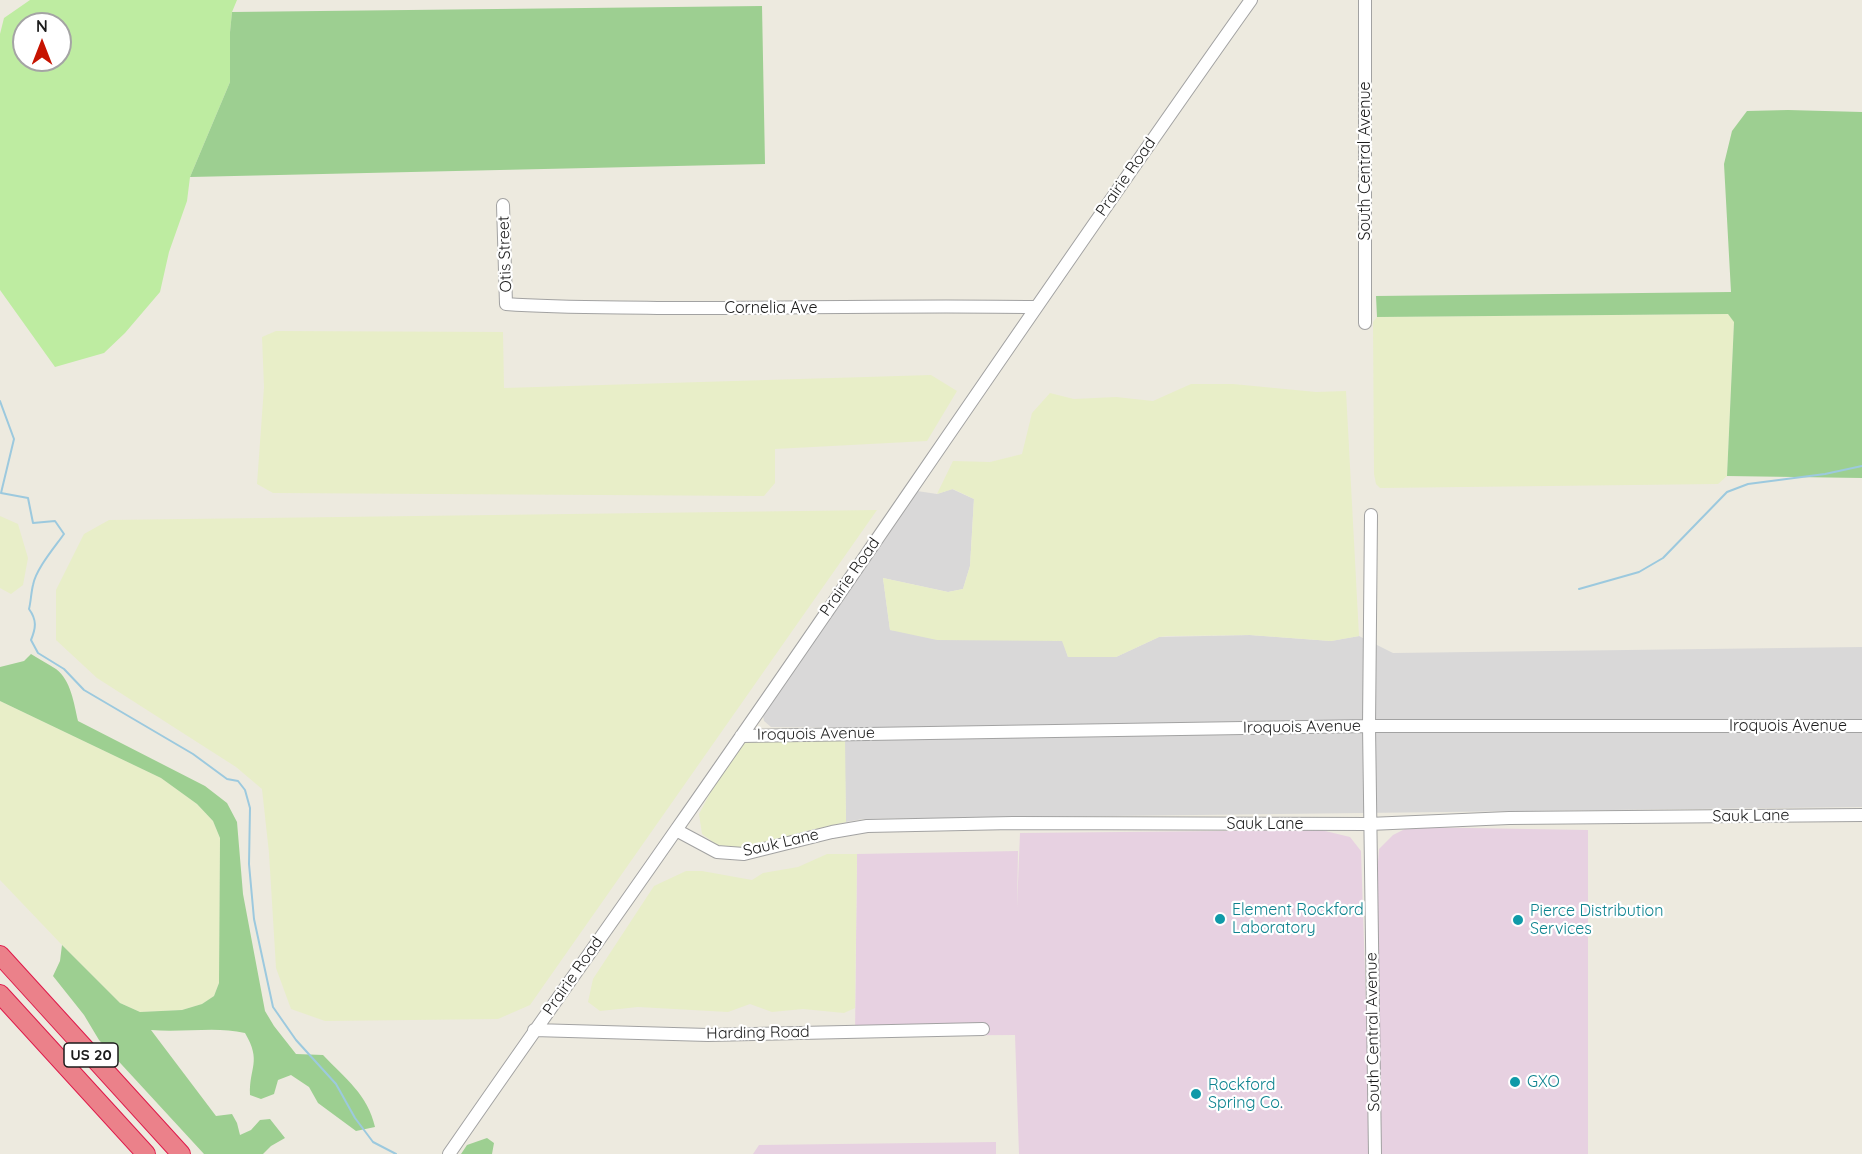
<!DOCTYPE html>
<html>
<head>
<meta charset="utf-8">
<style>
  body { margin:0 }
  #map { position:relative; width:1862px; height:1154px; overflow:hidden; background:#edeadf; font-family:Quicksand,sans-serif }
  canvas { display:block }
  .north { position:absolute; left:12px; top:12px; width:60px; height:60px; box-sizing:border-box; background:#fff; border:2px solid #a4a4a4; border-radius:50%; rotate:0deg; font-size:16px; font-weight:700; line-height:24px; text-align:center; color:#1b1b1b }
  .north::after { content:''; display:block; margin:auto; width:21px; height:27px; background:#c61300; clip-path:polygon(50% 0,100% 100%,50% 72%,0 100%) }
</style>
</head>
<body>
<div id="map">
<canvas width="1862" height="1154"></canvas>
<div class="north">N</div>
</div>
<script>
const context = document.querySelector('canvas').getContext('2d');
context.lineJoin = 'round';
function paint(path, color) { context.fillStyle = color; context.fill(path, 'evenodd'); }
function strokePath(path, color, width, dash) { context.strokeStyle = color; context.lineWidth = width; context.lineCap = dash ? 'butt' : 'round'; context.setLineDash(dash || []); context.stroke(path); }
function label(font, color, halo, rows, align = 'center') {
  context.font = font + ' Quicksand,sans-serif'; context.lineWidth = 4.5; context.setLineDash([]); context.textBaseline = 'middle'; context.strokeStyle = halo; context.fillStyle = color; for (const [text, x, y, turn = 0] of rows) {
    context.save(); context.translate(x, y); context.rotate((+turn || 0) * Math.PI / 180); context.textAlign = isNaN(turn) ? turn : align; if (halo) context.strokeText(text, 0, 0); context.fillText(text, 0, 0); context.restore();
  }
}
paint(new Path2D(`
  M952,489L974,499L970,566L963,589L948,592L883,578L890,630L1063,641L1068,657H1116L1159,637L1250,635L1331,641L1359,636L1393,653L1862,647V807L863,819L846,822L844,728L771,727L764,721L763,716L917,491L937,494Z`), '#d9d8d8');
paint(new Path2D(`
  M1409,827L1588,830V1154H1381L1377,875L1379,849L1393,835Z
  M1321,830L1350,837L1361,851L1368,1065V1154H1019L1015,1035L855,1036L857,854L1018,851L1017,908L1020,833Z
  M996,1142V1154H753L759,1145Z`), '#e7d1e1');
paint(new Path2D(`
  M1728,314L1734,321L1727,476L1718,484L1380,488L1376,484L1374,474L1373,322L1377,317Z
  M276,331L503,332L504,388L931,375L957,391L927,441L775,449V483L764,496L273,493L257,484L264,387L262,337Z
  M1191,384H1233L1316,392L1346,391L1359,636L1331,641L1250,635L1167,636L1159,637L1116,657H1068L1062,641L937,640L890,630L883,578L948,592L963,589L970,566L974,499L953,489L937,494L953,461L990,462L1022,454L1032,413L1050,393L1074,399L1116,397L1153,401Z
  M877,510L530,1005L498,1019L325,1021L291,1009L276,968L269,853L262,789L236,767L97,678L56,640V590L84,534L109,520Z
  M0,516L18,524L28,558L23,585L11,594L0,588Z
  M0,701L161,778L197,804L213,821L220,838L219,983L214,996L202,1004L182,1010L140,1012L120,1003L62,945L0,880Z
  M845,738L846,822L806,831L757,847H737L717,845L702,834L699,814L718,778L746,741Z
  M827,854H857L855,1008L844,1013L803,1009L772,1012L750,1004L728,1012L638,1007L600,1011L588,1002L593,979L654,886L686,871H702L752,880L763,873L798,867Z`), '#e8eec8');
paint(new Path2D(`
  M30,0H237L232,12L230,32V82L190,177L187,201L169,252L160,292L125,333L104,353L55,367L0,290V34L4,18ZM24,24H60V60H24Z`), '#beeca1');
paint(new Path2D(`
  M762,6L765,164L190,177L230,82V32L232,12Z
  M1788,110L1862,112V478L1727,476L1734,322L1728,314L1377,317L1376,296L1731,292L1724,164L1732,131L1747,111Z
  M31,654C39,659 48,664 56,669C71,680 74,704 78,721L205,786L227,803L237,822L243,894L265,1011L274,1026L296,1054L323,1055C345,1078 368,1095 375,1127L356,1131L318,1103L309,1087L291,1075L278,1080L274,1094L261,1099L250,1095C249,1067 262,1062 245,1033C215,1026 183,1033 151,1030L216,1116L232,1114L237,1123L240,1135L251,1130L260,1120L270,1119L285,1138L271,1146L263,1154H204L99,1040L84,1015L53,976L60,961L62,945L120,1003L140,1012L182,1010L202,1004L214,996L219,983L220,838L213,821L197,804L161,778L0,701V667L24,661Z
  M487,1138L494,1143L492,1154H461L467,1145Z`), '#9dcf91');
strokePath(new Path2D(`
  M0,401L14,439L1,493L28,498L33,523L55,521L64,534C54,548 36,569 33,585C31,593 31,601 29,609C37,620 36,628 31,640L38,653L64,669L84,690L193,754L227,779L238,781L245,790L250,808L249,864L254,919L273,1007L296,1040L336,1084L355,1118L373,1142L396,1154
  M1579,589L1639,572L1663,558L1727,492L1748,484L1825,474L1862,466`), '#9cc9de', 2);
const minor = new Path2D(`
  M1365,0V323
  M503,205L506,304C560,308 613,307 666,308C789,308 913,305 1036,307
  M1371,515L1369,726L1375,1154
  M741,736L1369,726H1862
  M676,830L717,852L744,854L832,832L867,826L1013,823L1369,824L1509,818L1862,815
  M534,1030L708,1035L983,1029
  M449,1154C524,1045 601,938 676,830C869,554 1056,274 1251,0`);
const highway = new Path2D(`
  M0,955L181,1154
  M0,994L146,1154`);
strokePath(minor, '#a2a2a2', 14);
strokePath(highway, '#df194a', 20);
strokePath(minor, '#fff', 12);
strokePath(highway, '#eb818a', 18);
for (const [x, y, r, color] of [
  [1220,919,6,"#0f9aa8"],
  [1518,920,6,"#0f9aa8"],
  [1515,1082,6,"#0f9aa8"],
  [1196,1094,6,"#0f9aa8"]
]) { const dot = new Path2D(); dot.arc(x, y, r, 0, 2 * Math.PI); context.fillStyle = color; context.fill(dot); strokePath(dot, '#fff', 2); }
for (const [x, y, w] of [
  [91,1055,54]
]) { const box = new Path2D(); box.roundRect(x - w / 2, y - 12, w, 24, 4.5); context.fillStyle = '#fff'; context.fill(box); strokePath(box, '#1b1b1b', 1.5); }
label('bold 15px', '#1b1b1b', null, [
  ["US 20",91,1055]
]);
label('16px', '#1b1b1b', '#fff', [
  ["South Central Avenue",1365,161,-90],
  ["Prairie Road",1126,177,-55],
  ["Otis Street",505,254,-92],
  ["Cornelia Ave",771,308],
  ["Prairie Road",850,577,-55],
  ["Iroquois Avenue",1788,726],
  ["Iroquois Avenue",1302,727,-1],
  ["Iroquois Avenue",816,734,-1],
  ["Sauk Lane",1751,816,-1],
  ["Sauk Lane",1265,824],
  ["Sauk Lane",781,843,-13],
  ["Prairie Road",573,976,-55],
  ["South Central Avenue",1373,1032,-91],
  ["Harding Road",758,1033,-1]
]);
label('16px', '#0d838f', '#fff', [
  ["Element Rockford",1232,910],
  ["Laboratory",1232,928],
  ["Pierce Distribution",1530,911],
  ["Services",1530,929],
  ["GXO",1527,1082],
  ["Rockford",1208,1085],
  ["Spring Co.",1208,1103]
], 'left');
</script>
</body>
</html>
